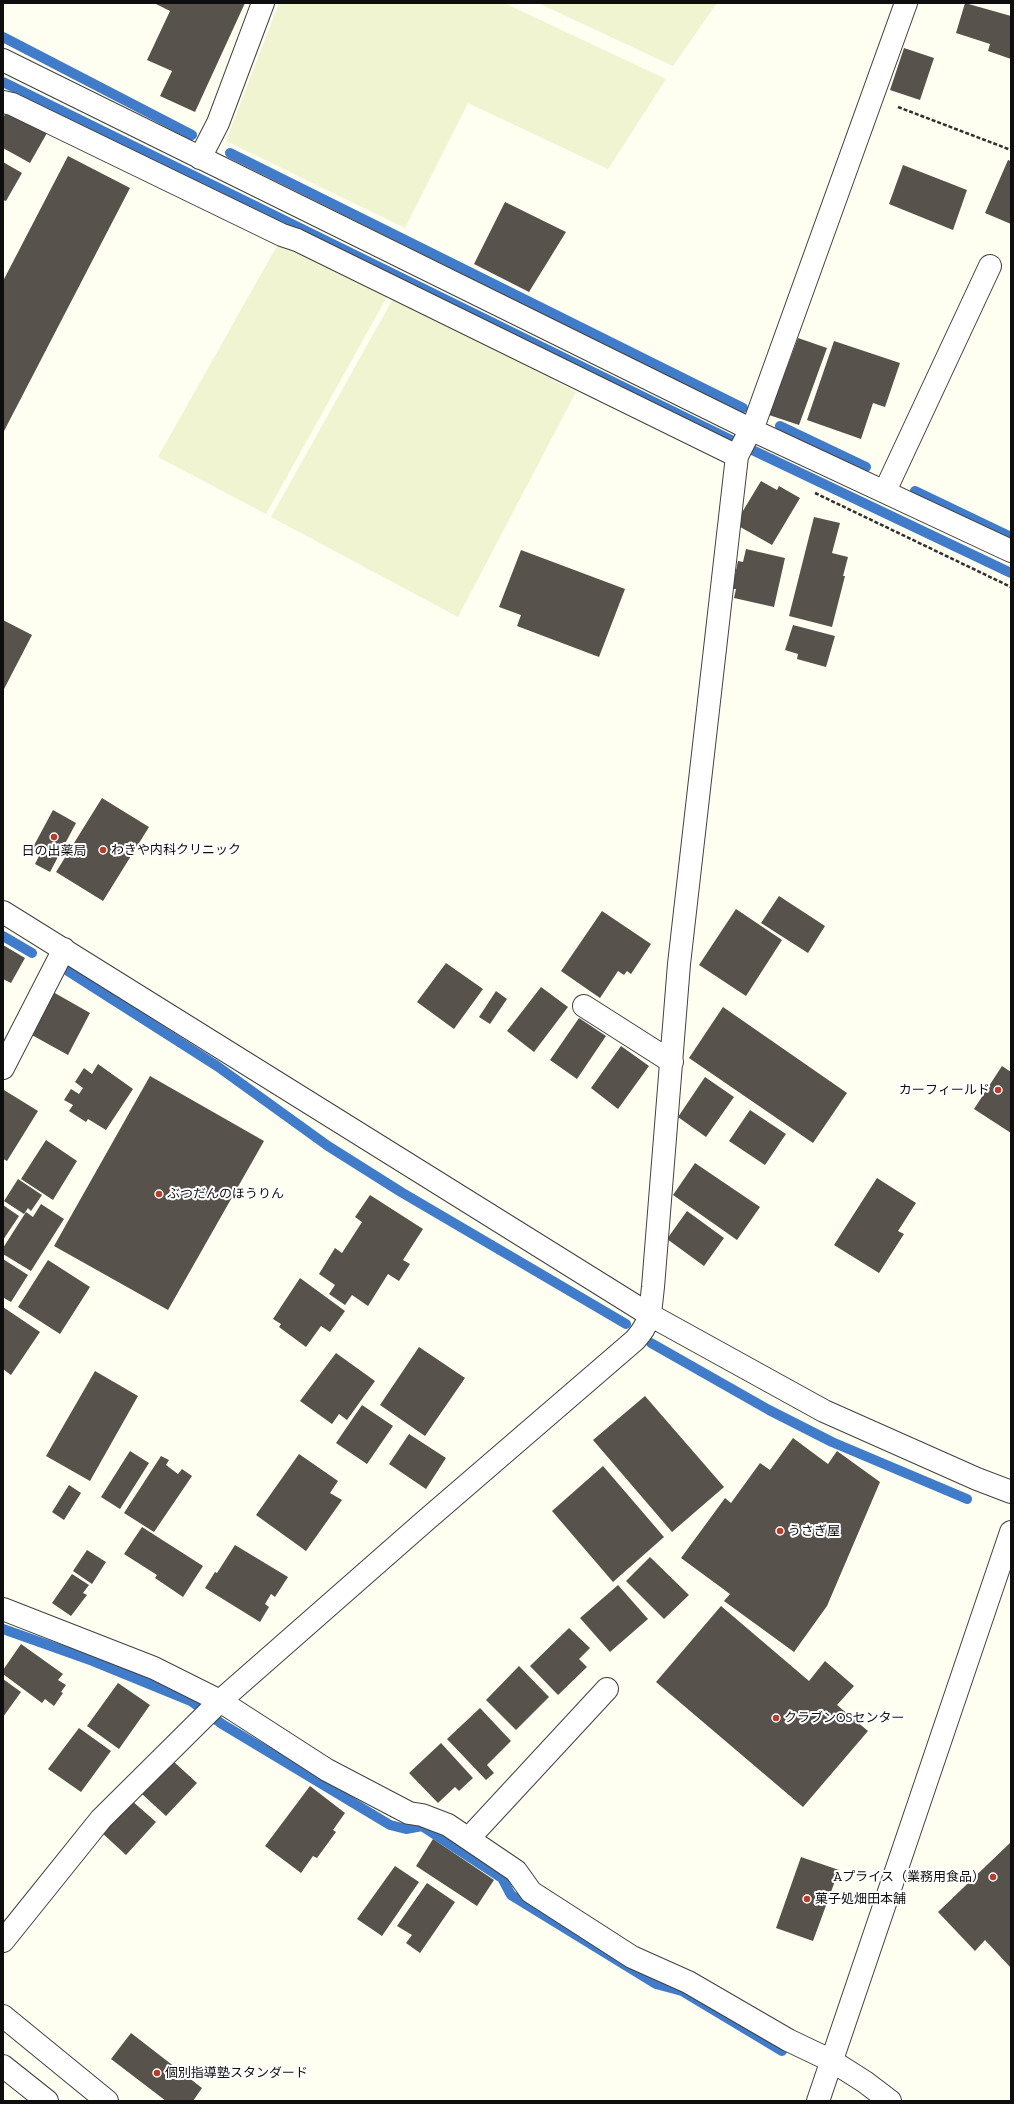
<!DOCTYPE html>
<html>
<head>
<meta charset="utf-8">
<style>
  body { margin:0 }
  #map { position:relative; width:1014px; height:2104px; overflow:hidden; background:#fefef1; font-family:"Zilla Slab",serif }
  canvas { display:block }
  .frame { position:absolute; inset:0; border:4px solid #0e0e0e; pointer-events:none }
</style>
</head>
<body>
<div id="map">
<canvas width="1014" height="2104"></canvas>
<div class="frame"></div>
</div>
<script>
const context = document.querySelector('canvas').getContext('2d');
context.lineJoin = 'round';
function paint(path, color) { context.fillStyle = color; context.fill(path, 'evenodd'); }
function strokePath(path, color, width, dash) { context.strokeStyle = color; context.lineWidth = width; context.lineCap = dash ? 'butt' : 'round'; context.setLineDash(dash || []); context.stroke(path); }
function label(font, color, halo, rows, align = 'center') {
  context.font = font + ' "Zilla Slab","Noto Sans JP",serif'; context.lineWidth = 4; context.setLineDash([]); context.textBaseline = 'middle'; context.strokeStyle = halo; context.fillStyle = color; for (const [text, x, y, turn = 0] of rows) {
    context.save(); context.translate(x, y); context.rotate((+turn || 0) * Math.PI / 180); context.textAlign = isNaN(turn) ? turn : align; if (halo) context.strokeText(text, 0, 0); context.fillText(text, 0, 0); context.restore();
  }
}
paint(new Path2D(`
  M279,3H504L666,79L608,169L468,103L405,228L226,141Z
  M538,3H717L673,66Z
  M278,244L294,246L388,295L266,514L158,457Z
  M394,297L576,392L458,617L271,517Z`), '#f1f4d1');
strokePath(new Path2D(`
  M3,37L192,135
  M3,82L727,438L1011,573
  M230,153L743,408
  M780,426L866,467
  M915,491L1011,537
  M3,936L32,953
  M68,971L217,1066L328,1146L401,1192L626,1324
  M651,1343L769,1410L832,1442L967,1499
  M3,1629L93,1661L191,1701L222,1724L390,1825L406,1829L422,1826L502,1878L511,1895L656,1984L682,1991L782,2051`), '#407cc9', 10);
paint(new Path2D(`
  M154,3H245L195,112L160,96L172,71L147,60L170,11Z
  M965,3L1011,16V59L988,51L990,44L956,33Z
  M904,48L934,58L920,100L890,90Z
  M7,111L47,133L30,163L3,148V118Z
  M68,156L130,188L3,433V281Z
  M1008,160L1011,161V224L985,213Z
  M3,162L22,173L6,201L3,200Z
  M903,165L967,190L953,230L889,204Z
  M505,202L566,232L529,292L474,264Z
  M798,338L827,348L799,425L769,415Z
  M834,341L900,363L885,407L873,403L861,439L807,420Z
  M761,481L777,490L779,486L800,498L772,545L735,524Z
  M814,517L840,523L832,553L848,557L843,576H845L832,627L789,616Z
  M746,549L785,558L774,607L734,598L736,589H732L738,561L743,562Z
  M521,550L625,589L599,657L517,626L521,615L499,607Z
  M3,620L32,635L3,691Z
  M793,625L835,636L826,667L797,659L798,654L785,650Z
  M102,798L149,827L103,901L56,872Z
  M53,810L76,823L50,872L35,864L39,856L31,851Z
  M779,896L825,926L808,953L761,923Z
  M736,909L782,940L746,996L699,965Z
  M602,911L651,944L631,974L627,971L624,975L618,971L600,998L561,971Z
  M3,945L25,958L11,983L3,979Z
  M446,963L483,989L454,1029L417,1002Z
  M541,987L568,1007L534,1052L507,1031Z
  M496,991L507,999L490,1024L479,1017Z
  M53,992L90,1013L68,1055L30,1034Z
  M723,1007L847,1093L813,1143L689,1058Z
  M579,1018L606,1036L577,1079L550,1060Z
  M621,1046L649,1066L618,1109L591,1088Z
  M98,1064L133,1089L106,1130L88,1119L86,1122L69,1111L73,1105L64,1100L71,1089L79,1094L83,1088L75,1082L84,1068L92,1074Z
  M1002,1066L1011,1072V1133L974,1109Z
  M150,1076L264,1141L168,1310L54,1246Z
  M705,1077L734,1097L706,1137L678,1117Z
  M4,1090L38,1111L7,1161L3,1159Z
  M750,1110L786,1134L765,1165L729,1141Z
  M46,1140L77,1161L53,1200L21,1179Z
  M695,1163L760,1207L737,1240L673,1195Z
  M877,1178L916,1203L898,1231L904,1234L879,1273L834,1245Z
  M18,1179L42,1195L31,1211L28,1208L24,1214L4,1201Z
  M370,1195L423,1229L403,1260L410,1264L399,1281L388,1274L368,1306L352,1295L345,1305L329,1294L335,1285L319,1274L335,1248L342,1253L362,1222L355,1217Z
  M41,1204L64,1219L31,1271L3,1254V1248L26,1212L33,1217Z
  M3,1205L19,1216L3,1240Z
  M687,1211L724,1238L704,1266L667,1239Z
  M3,1259L28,1275L11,1302L4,1298L3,1301Z
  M48,1260L90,1287L60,1334L18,1307Z
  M300,1278L345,1311L330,1332L321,1326L306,1347L279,1327L281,1324L273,1319Z
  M3,1307L40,1332L11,1375L3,1369Z
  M419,1347L465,1378L425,1436L380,1405Z
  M336,1353L375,1381L347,1420L339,1414L332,1424L300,1401Z
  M95,1371L138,1396L90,1481L46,1456Z
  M645,1396L724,1487L672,1532L593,1440Z
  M362,1405L393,1426L367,1464L336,1443Z
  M409,1434L446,1458L426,1489L389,1464Z
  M793,1438L828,1464L837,1451L880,1482L827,1606L794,1652L724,1601L730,1594L681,1558L725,1498L731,1503L760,1463L770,1470Z
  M130,1451L149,1463L120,1509L101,1497Z
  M299,1454L338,1481L330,1493L342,1500L306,1551L256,1515Z
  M161,1456L169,1460L166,1465L178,1474L182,1469L192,1476L154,1532L124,1513Z
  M603,1466L664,1537L613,1582L552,1511Z
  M69,1485L81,1493L64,1520L52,1512Z
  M142,1527L203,1566L183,1597L155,1578L157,1575L124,1554Z
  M235,1545L288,1577L275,1597L271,1594L265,1604L269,1607L260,1622L205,1588L215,1572L217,1573Z
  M87,1550L106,1562L92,1584L73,1571Z
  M650,1557L689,1595L664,1619L626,1581Z
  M72,1574L89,1585L83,1593L87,1595L71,1616L52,1603Z
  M618,1585L648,1619L610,1652L580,1618Z
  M721,1606L809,1681L825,1661L854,1686L837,1705L868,1731L803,1807L656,1682Z
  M569,1628L590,1648L579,1659L587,1667L558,1695L530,1666Z
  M21,1644L63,1674L58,1680L66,1685L61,1692L63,1693L54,1706L45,1699L42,1703L3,1674V1670Z
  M519,1666L549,1697L516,1730L486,1700Z
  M3,1679L21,1692L3,1717Z
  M118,1683L150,1705L119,1749L87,1726Z
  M480,1708L511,1741L487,1765L494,1773L486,1780L447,1739Z
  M79,1728L111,1751L81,1792L48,1769Z
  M441,1743L473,1778L459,1791L455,1787L438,1803L409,1773Z
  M173,1761L197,1783L166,1816L142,1794Z
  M310,1786L345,1813L333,1830L336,1832L317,1858L313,1856L301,1873L265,1846Z
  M131,1800L156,1822L126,1855L101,1832Z
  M433,1839L494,1880L477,1906L416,1866Z
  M1011,1842V1968L985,1940L975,1951L938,1912Z
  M801,1857L839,1870L813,1941L776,1928Z
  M395,1866L419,1882L382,1936L357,1919Z
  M427,1883L455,1902L420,1953L406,1943L412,1935L397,1926Z
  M131,2033L202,2088L193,2101H166L111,2059Z`), '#57524b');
const minor = new Path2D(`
  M3,60L750,429L1011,551
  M3,102L12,104L282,235L297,240L737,456
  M200,158L218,123L263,3
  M885,491L990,266
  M3,912L650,1315L824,1411L977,1479L1011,1492
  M584,1006L672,1062
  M3,1068L64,949
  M3,1609L154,1668L220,1701L327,1770L409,1813L422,1815L448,1825L516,1871L531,1892L632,1957L688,1982L788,2040L832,2061L865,2082L890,2101
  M469,1838L607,1689
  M3,1941L101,1819L220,1701L425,1521L635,1340C652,1321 650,1311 653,1287L679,964L737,456L756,419L906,3
  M3,2016L107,2101
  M3,2066L47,2101
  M818,2101L1011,1532`);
strokePath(minor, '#414141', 24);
strokePath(new Path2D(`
  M898,107L1011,150
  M815,493L1011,587`), '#303030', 2.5, [4, 2]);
strokePath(minor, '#fff', 22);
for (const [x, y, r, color] of [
  [54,837,4,"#ba3b2b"],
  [103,850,4,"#ba3b2b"],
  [998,1090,4,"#ba3b2b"],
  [159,1194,4,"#ba3b2b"],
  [780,1531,4,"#ba3b2b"],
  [776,1718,4,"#ba3b2b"],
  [993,1877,4,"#ba3b2b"],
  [807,1899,4,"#ba3b2b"],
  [157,2073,4,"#ba3b2b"]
]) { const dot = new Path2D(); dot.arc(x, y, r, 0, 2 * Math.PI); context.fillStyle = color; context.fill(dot); strokePath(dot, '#fff', 1.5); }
label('13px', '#0e0e0e', '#fff', [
  ["わきや内科クリニック",111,850],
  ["日の出薬局",54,851,"center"],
  ["カーフィールド",990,1090,"right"],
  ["ぶつだんのほうりん",167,1194],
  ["うさぎ屋",788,1531],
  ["クラブンOSセンター",784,1718],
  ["Aプライス（業務用食品）",985,1877,"right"],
  ["菓子処畑田本舗",815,1899],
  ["個別指導塾スタンダード",165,2073]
], 'left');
</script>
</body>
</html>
